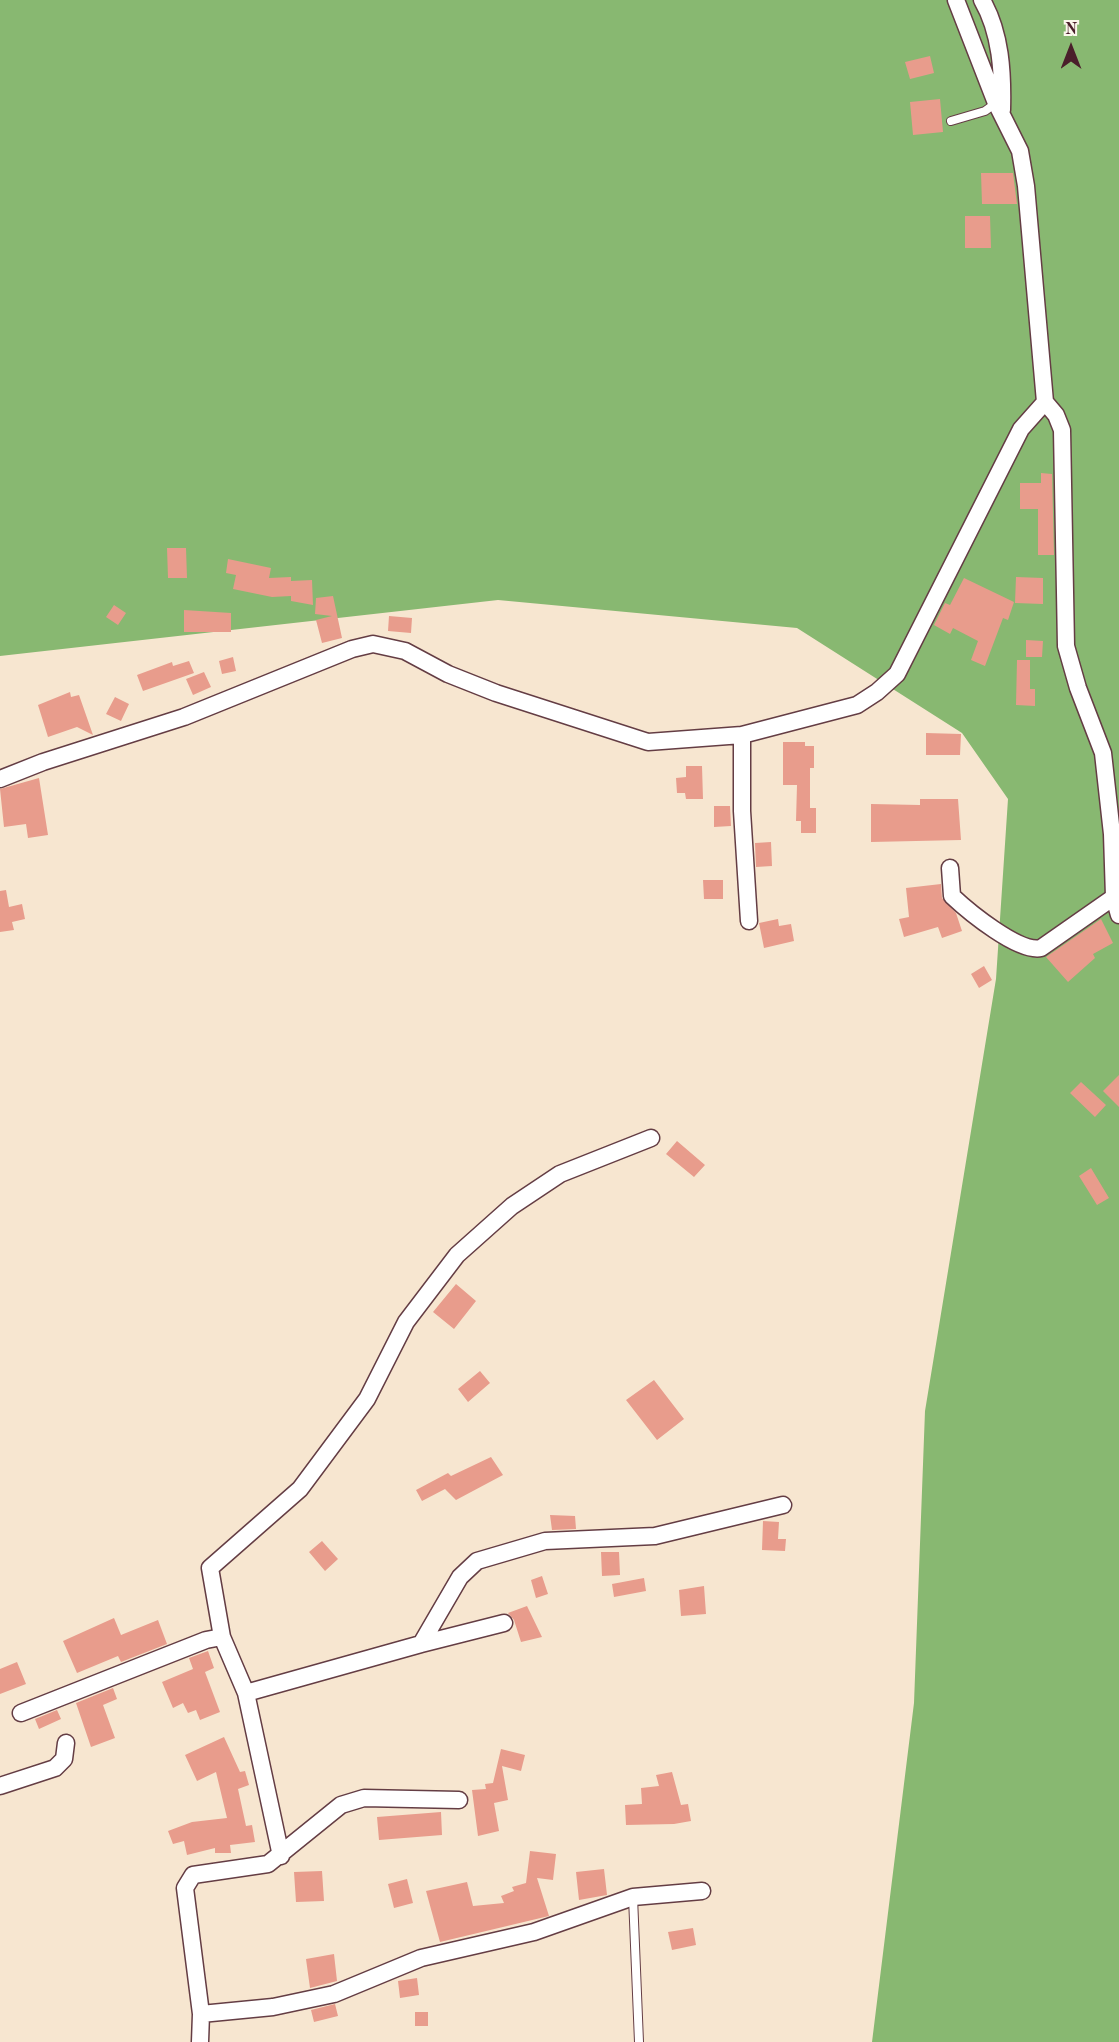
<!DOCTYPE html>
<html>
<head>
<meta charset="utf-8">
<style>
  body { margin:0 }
  #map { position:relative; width:1119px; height:2042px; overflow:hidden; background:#f7e6d0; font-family:"Old Standard TT",serif }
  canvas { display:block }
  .north { position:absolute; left:1041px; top:18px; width:60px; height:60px; -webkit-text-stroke:4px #fbf7ec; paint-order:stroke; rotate:0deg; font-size:16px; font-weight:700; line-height:24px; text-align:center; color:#4a1f2b }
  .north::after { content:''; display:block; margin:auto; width:21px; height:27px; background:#4a1f2b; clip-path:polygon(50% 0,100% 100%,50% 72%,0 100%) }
</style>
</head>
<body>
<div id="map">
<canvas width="1119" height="2042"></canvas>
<div class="north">N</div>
</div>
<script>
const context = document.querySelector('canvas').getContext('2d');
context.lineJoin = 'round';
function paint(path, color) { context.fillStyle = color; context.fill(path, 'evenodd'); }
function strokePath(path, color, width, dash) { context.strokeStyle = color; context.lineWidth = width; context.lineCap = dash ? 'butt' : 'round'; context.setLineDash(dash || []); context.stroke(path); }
paint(new Path2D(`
  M0,0H1119V2042H872L914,1703L925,1411L996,979L1008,799L962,733L797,628L498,600L0,656Z`), '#88b871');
paint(new Path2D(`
  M930,56L934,73L910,79L905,62Z
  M940,99L943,132L913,135L910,102Z
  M981,173H1013L1017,204H982Z
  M965,216H990L991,248H965Z
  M1041,473L1052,474L1054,555H1038V509H1020V483H1041Z
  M167,548H186L187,578H168Z
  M228,559L271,568L269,578L291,577V581L312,580L313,605L291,601V596L272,597L233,589L236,575L226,573Z
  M1016,577L1043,578V604L1015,603Z
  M964,578L1014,602L1008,620L1003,618L985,666L971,660L978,641L953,628L950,634L934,625L945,603L950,605Z
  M333,596L342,638L322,643L316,620L332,616L315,614L316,598Z
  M114,605L126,613L118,625L106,617Z
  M184,610L231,613V632H184Z
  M389,616L412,618L411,633L388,631Z
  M1026,640L1043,641L1042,657H1026Z
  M233,657L236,671L222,674L219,661Z
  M1017,660H1030V689H1035V706L1016,705Z
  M189,661L194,673L143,691L137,675L172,662L173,666Z
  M204,672L211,687L193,695L186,679Z
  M70,692L71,697L79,695L93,735L77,727L48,737L38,705Z
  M115,697L129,704L121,721L106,714Z
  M926,733L961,734L960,755H926Z
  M783,742H805V746H814V768H810V808H816V833H801V821H796L797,785H783Z
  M686,766H702L703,799H686L685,793H677L676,778L686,777Z
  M39,778L48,835L28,838L26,824L4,827L0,789Z
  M920,799H958L961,840L871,842V804L920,805Z
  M714,806H730L731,826L714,827Z
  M771,842L772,866L756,867L755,843Z
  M703,880H723V899H704Z
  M941,884L942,898L956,913L962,931L942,938L938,927L904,937L899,919L909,917L906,888Z
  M6,890L9,907L22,904L25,919L12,922L14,930L0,932V891Z
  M778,919L779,926L791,924L794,941L764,948L759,923Z
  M1101,919L1113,943L1093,954L1095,958L1068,982L1046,957Z
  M984,966L992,980L979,988L971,974Z
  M1119,1075V1107L1103,1091Z
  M1081,1082L1106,1105L1095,1117L1070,1093Z
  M677,1141L705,1165L694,1177L666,1154Z
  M1091,1168L1109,1198L1097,1205L1079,1176Z
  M456,1284L476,1301L454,1329L433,1312Z
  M480,1371L490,1383L468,1402L458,1389Z
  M654,1380L684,1419L657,1440L626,1400Z
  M491,1457L503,1475L456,1500L445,1489L422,1501L416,1490L448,1473L451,1476Z
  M550,1515L575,1516L576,1529L552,1530Z
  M763,1521L779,1522L778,1539H786L785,1551L762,1550Z
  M322,1541L338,1559L325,1571L309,1552Z
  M601,1552H619L620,1575L602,1576Z
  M542,1576L548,1594L536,1598L531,1580Z
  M644,1578L646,1591L614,1597L612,1584Z
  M704,1586L706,1614L681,1616L679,1590Z
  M527,1606L542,1637L521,1642L514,1620L508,1613Z
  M114,1618L121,1635L158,1620L167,1644L121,1662L118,1656L77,1673L63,1641Z
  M208,1651L214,1668L205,1672L220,1712L200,1720L196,1710L188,1713L183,1703L173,1708L162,1682L193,1669L189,1658Z
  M17,1662L26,1684L0,1694V1669Z
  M113,1688L117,1699L103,1705L115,1738L91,1747L76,1703Z
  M57,1710L61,1719L39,1729L35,1719Z
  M224,1737L240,1772L245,1771L249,1785L238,1789L246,1826L252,1825L255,1842L230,1845L231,1853H215V1848L187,1855L184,1841L173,1844L168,1831L192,1822L227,1818L216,1772L197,1781L185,1755Z
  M501,1749L525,1755L521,1771L502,1766L508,1800L494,1803L499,1831L478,1836L472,1790L486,1789L485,1784L493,1783Z
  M672,1772L681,1805L688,1804L691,1821L674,1824L626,1825L625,1805L642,1804L641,1788L659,1786L656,1775Z
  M441,1812L442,1835L379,1840L377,1817Z
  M530,1851L556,1854L553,1880L537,1878L549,1916L440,1942L426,1891L467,1882L473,1906L504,1903L501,1896L514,1891L512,1887L526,1883Z
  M604,1869L607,1895L579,1900L576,1872Z
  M322,1871L324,1901L296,1902L294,1872Z
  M407,1879L413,1903L394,1908L388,1884Z
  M693,1928L696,1945L672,1950L668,1932Z
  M334,1954L337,1981L310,1988L306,1959Z
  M417,1978L419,1995L400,1998L398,1981Z
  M335,2004L338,2016L314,2022L311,2010Z
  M415,2012H428V2026H415Z`), '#e89c8c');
const service = new Path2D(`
  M951,121L985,111L996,103
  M633,1897L639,2042`);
const minor = new Path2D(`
  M956,0L996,103L1020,151L1026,186L1045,402L1056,415L1062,430L1066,646L1078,688L1103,753L1112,834L1114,897L1119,915
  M982,0C1001,33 1003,73 1002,110
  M742,735V811L749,921
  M0,779L43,762L184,717L352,649L373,644L405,651L448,674L496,693L648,742L742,735L857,705L877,692L897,674L1021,429L1045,402
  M950,868L952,896C969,912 1019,953 1041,948L1114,897
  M421,1644L504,1623
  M246,1693L421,1644L460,1577L477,1561L545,1541L655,1536L783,1505
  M21,1713L206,1640L222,1637
  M0,1786L55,1768L64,1759L66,1743
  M281,1856L246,1693L222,1637L210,1568L300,1489L367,1399L406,1322L457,1255L512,1206L560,1174L651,1138
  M201,2014L273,2007L334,1994L421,1958L534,1932L633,1897L702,1891
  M200,2042L201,2014L185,1888L193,1875L268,1864L341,1805L364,1798L459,1800`);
strokePath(service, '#643d44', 10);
strokePath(minor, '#643d44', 19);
strokePath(service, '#fff', 8);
strokePath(minor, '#fff', 16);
</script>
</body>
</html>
